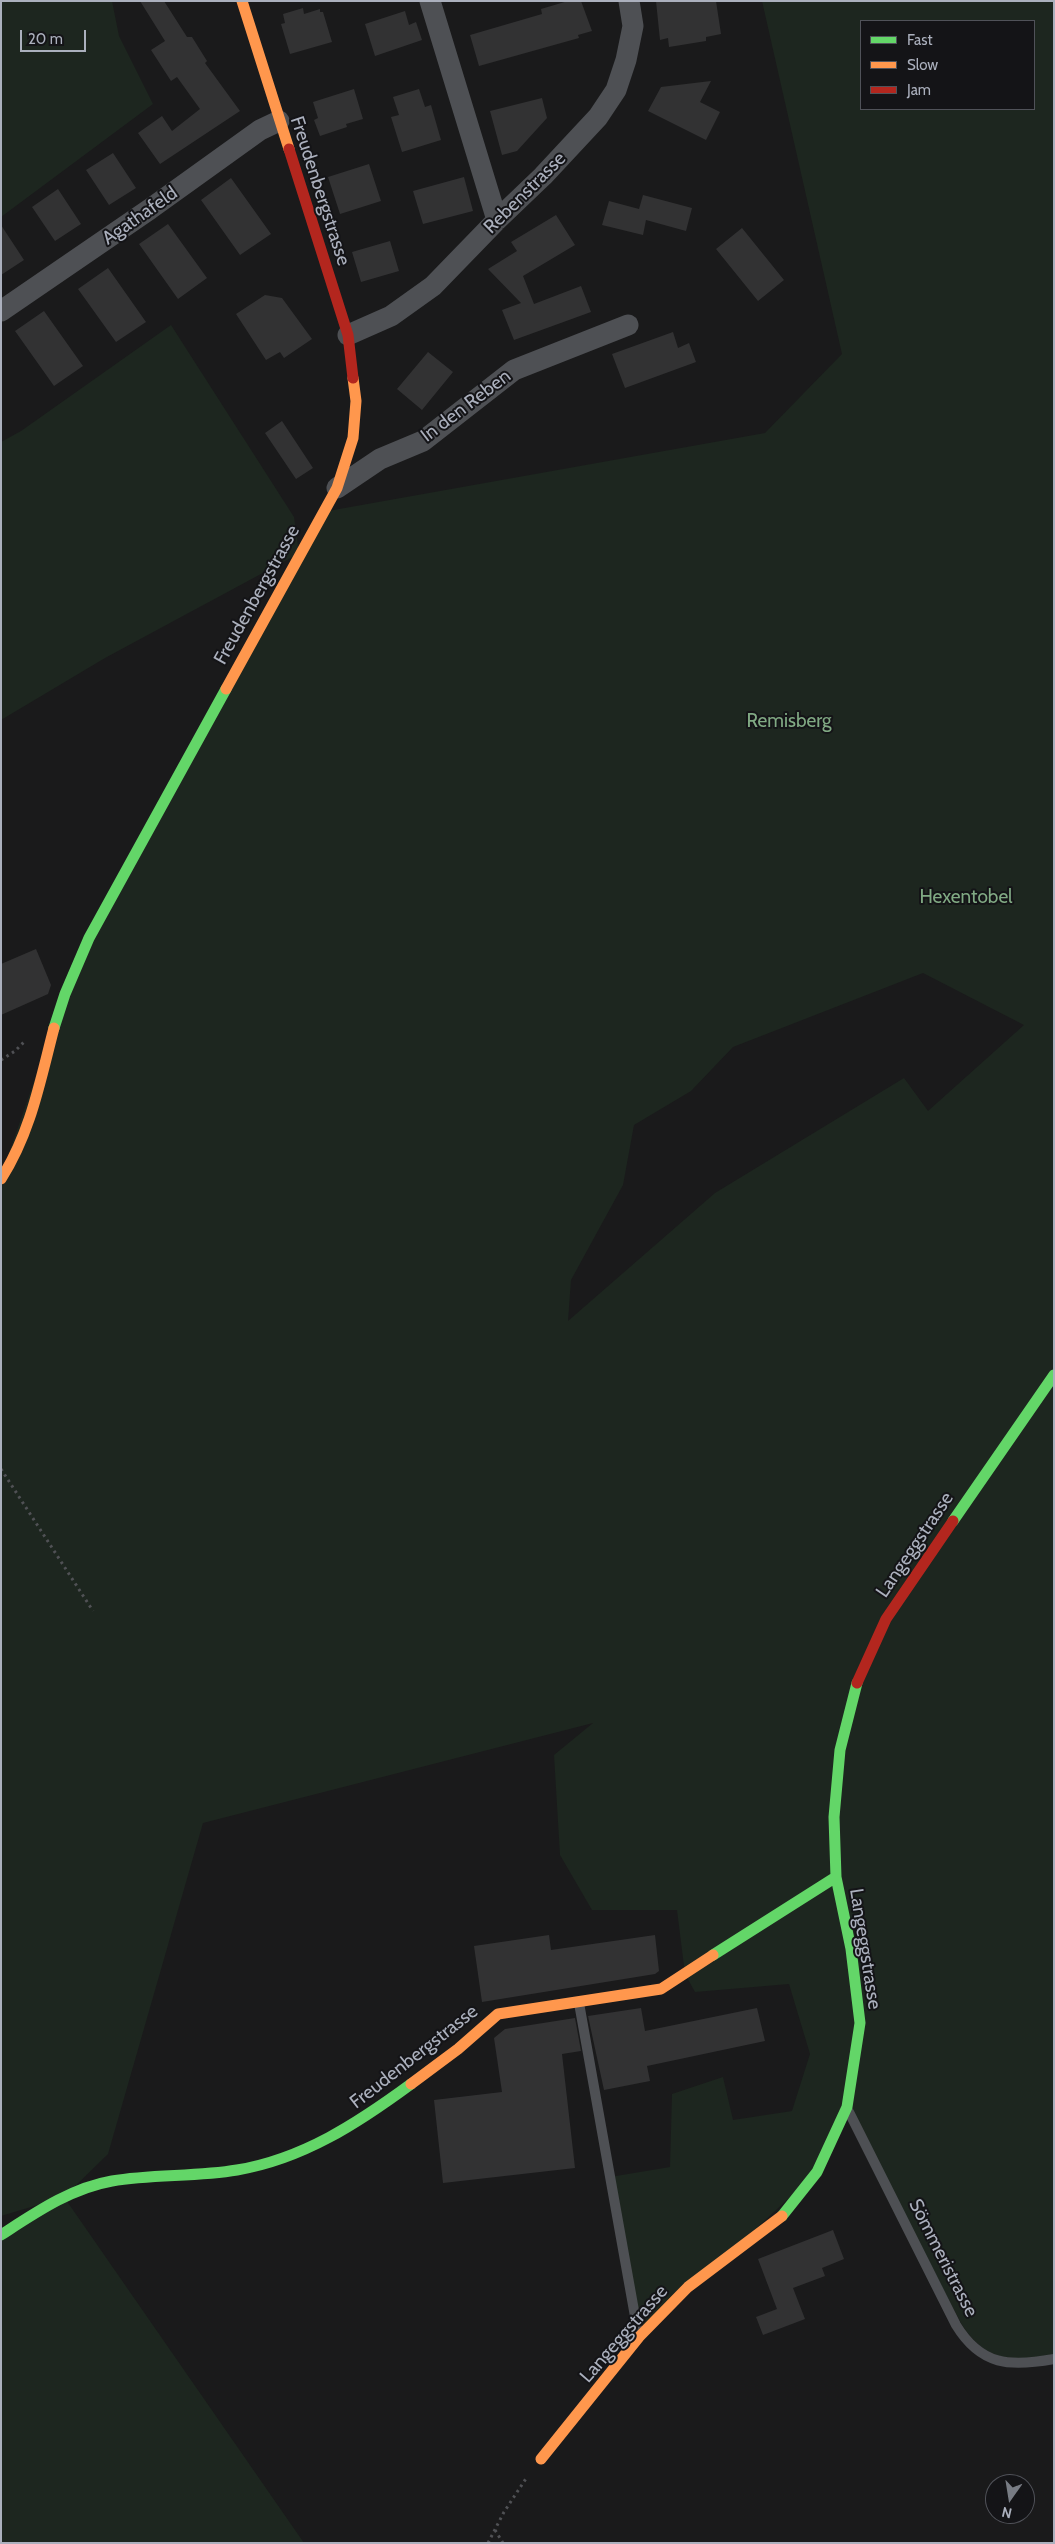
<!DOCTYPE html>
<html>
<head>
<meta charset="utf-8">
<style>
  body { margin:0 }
  #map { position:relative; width:1055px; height:2544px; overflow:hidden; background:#1a1a1b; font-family:Cabin,sans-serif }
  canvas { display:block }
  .frame { position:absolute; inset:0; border:2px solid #abb0bd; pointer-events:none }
  .legend { position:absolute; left:860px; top:20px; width:175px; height:90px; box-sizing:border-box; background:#141417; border:1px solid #505259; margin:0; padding:6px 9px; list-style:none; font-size:15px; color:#abb0bd }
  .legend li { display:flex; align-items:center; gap:10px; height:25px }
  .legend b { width:25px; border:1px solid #505259 }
  .north { position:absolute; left:985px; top:2474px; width:50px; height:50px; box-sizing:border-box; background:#141417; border:1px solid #505259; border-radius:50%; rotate:193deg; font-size:14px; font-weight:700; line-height:20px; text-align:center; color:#abb0bd }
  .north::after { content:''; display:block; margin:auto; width:18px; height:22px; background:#787c84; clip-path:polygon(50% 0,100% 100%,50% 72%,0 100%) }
  .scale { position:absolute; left:20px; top:30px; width:66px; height:22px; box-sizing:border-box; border:2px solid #abb0bd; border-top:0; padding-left:6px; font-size:15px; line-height:18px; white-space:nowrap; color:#abb0bd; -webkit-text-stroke:4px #141417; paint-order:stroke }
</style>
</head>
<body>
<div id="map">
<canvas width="1055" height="2544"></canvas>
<div class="frame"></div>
<ul class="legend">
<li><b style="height:6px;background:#63d668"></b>Fast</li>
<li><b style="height:6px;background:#ff974d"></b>Slow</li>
<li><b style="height:6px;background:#b3261e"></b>Jam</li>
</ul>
<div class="north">N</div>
<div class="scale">20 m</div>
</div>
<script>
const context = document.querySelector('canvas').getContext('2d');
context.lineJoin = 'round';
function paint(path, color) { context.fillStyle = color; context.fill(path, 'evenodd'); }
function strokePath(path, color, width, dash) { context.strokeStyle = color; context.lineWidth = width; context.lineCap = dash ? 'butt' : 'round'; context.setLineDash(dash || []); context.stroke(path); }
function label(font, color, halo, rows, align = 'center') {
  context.font = font + ' Cabin,sans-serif'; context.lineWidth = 4; context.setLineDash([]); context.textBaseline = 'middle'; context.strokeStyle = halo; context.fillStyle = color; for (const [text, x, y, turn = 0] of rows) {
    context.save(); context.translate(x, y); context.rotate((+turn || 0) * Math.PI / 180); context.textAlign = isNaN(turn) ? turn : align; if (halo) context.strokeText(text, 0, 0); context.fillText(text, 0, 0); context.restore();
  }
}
paint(new Path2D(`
  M1,1H112L119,36L153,104L1,217Z
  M762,1H1054V2354C1012,2362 985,2362 961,2323L847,2107L817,2172L639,2337L610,2177L670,2167L672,2094L723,2077L733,2120L792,2111L810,2054L789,1984L695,1992L685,1974L677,1910H592L560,1855L554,1755L593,1723L203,1823L108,2154L64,2197L304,2543H1V2235L61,2198L1,2216V1176L65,993L298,554L105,658L1,720V442L21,431L171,325L294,517L299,553L328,511L765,433L842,354ZM861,21H1034V109H861ZM923,973L1024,1025L928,1111L904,1078L715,1193L568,1321L571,1280L623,1185L634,1125L691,1091L733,1047Z`), '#1d261f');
paint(new Path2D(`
  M140,1H164L187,37H192L207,61L205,63L240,111L160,164L138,133L162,116L172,131L200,109L177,77L171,81L151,50L165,41Z
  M568,1H581L592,31L578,35L579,38L479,66L470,35L542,14L541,9Z
  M656,1H716L721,34L706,37V41L669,47L668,38L660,40Z
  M303,8L304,14L320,9V12H323L332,42L290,54L281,24L285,23L283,14Z
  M405,11L409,25L416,22L422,40L375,56L365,24Z
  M711,81L700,102L720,112L706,140L648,111L661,87Z
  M354,89L363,119L346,124L347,127L320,136L314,120L318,118L313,102Z
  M419,89L425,107L431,105L441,140L402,152L391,117L399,115L393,97Z
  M542,98L547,118L517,151L502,155L490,111Z
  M113,153L136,188L109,205L86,170Z
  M369,164L381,201L340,214L328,177Z
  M464,177L473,211L423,224L413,191Z
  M231,178L271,234L240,255L201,200Z
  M58,189L81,224L55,241L32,207Z
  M643,195L692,208L686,231L646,220L643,235L602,225L609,201L639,209Z
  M556,215L575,245L523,276L534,304L581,286L591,312L514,340L502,310L521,303L488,269L517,251L511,242Z
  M168,224L207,278L178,299L139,244Z
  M1,225L24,260L1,275Z
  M742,228L784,280L758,301L716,249Z
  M390,241L399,271L361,282L352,252Z
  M108,268L146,322L116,342L78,289Z
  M265,295L282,298L312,339L284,358L280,352L266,360L236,314Z
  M44,311L83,366L54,386L15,331Z
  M673,332L678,348L689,343L696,362L625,388L612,354Z
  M428,352L453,372L422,410L397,389Z
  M282,421L313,468L296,479L265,433Z
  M36,949L51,985L48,994L1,1015V964Z
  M549,1935L551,1950L655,1935L659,1971L655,1974L482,2002L474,1946Z
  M641,2008L645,2031L757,2008L765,2041L647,2066L650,2081L604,2090L588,2016Z
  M575,2018L581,2051L562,2054L575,2168L443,2183L434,2100L502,2092L494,2038L505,2029Z
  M833,2230L844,2259L822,2268L825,2276L793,2288L805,2319L763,2335L756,2317L777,2309L758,2259Z`), '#323233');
strokePath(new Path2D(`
  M1,1060L15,1051L24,1042
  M1,1469L93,1611
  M495,2530L503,2543
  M488,2543L504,2512L527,2477`), '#505155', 3, [2.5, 4]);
strokePath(new Path2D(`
  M579,2003L638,2333
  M849,2112L956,2325C981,2366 1010,2367 1054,2359`), '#4e5054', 10);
strokePath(new Path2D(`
  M430,1L497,220
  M1,311L150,209L260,130L279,121
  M348,335L391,316L433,286L497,220L543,176L598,117L616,90L626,60L633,26L629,1
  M337,488L380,459L423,441L514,370L628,325`), '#4e5054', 21);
strokePath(new Path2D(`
  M54,1028L65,994L89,938L226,689
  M953,1521L1054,1375
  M713,1955L836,1877
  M782,2216L817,2172L847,2107L860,2023L851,1949L836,1877L834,1817L840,1750L857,1683
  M1,2235C35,2213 71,2188 112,2181C153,2174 196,2177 237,2170C303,2159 358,2123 411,2084`), '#63d668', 11);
strokePath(new Path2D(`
  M242,1L289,149
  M226,689L337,488L353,438L356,401L353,378
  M1,1179C31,1132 40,1081 54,1028
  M411,2084L458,2049L498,2014L661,1989L713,1955
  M541,2459L639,2337L688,2287L782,2216`), '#ff974d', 11);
strokePath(new Path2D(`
  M289,149L348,335L353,378
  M857,1683L886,1619L953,1521`), '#b3261e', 11);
label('19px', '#abb0bd', '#141417', [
  ["Freudenbergstrasse",320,191,72],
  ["Rebenstrasse",525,193,-45],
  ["Agathafeld",140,216,-35],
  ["In den Reben",466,406,-37],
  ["Freudenbergstrasse",257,595,-61],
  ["Langeggstrasse",915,1545,-56],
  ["Langeggstrasse",865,1949,81],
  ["Freudenbergstrasse",414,2057,-38],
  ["Sömmeristrasse",943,2258,63],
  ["Langeggstrasse",624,2334,-49]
]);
label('19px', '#80a983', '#141417', [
  ["Remisberg",789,721],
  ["Hexentobel",966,897]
]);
</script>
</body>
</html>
